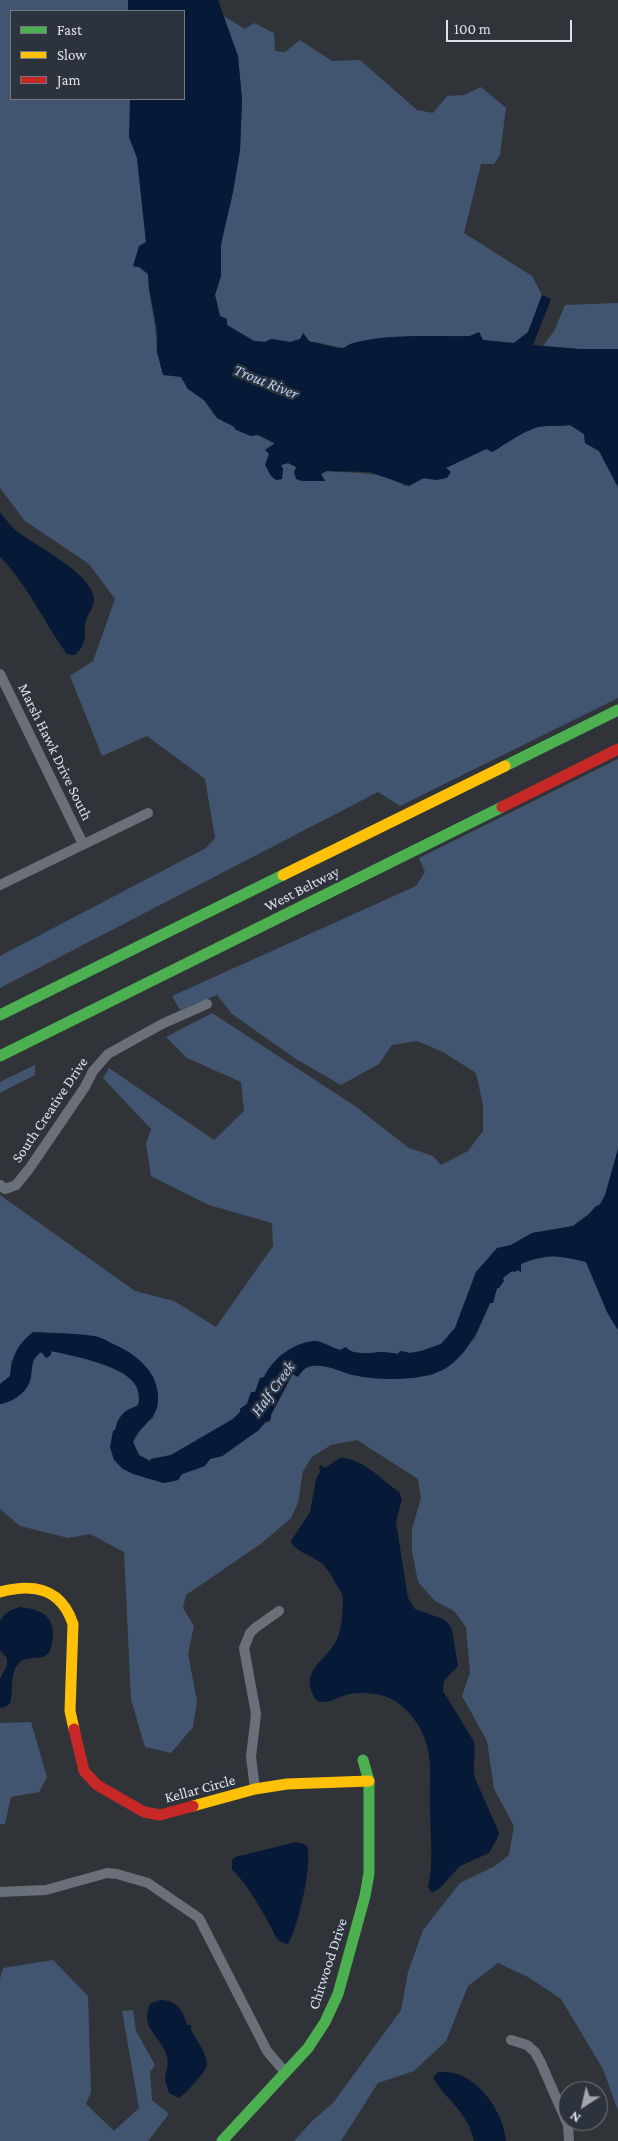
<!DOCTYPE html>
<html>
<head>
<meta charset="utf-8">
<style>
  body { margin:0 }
  #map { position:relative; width:618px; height:2141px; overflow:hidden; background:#303439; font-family:"Crimson Pro",serif }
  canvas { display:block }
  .legend { position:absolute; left:10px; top:10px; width:175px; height:90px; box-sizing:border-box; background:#2c333d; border:1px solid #737982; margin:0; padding:6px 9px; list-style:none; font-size:15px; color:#dde2e9 }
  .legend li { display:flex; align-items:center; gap:10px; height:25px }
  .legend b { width:25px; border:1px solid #737982 }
  .north { position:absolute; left:558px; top:2081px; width:50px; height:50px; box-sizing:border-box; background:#2c333d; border:1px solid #737982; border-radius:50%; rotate:215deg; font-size:14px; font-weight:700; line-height:20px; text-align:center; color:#dde2e9 }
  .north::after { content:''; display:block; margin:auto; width:18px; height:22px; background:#a0a5ab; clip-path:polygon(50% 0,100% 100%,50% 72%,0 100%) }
  .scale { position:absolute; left:446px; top:20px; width:126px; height:22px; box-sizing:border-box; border:2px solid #dde2e9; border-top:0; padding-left:6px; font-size:15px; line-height:18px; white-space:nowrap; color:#dde2e9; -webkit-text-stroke:4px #2c333d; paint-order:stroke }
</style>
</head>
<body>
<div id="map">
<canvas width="618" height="2141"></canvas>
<ul class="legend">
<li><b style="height:6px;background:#4caf50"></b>Fast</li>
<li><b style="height:6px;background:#ffc107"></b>Slow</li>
<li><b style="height:6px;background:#c62828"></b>Jam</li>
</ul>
<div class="north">N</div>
<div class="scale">100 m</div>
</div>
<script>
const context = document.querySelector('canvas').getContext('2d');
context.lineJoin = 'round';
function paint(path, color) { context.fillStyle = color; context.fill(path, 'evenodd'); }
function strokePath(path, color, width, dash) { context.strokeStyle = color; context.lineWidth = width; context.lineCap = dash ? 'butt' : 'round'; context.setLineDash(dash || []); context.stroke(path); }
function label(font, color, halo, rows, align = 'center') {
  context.font = font + ' "Crimson Pro",serif'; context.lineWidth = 5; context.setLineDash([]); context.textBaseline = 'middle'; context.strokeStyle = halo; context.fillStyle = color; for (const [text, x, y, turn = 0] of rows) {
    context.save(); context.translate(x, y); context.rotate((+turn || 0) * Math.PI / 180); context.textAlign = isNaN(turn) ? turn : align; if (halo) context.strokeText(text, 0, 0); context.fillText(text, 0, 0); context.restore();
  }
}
paint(new Path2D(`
  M0,0H128V11H11V99H130V137L137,158L146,242L133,266L139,267L148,274C149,301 157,326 157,352L181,377L188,389L204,400L217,418L251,436L258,435L275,444L281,465L288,463L324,480L321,474L327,471C353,474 383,470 405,486L424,478L436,480L445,468L486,449L492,452C506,444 520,433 535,428C547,424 558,427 570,425L584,434L585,443L599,451L618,487V698L400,806L378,792L0,988V956L206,848L215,838L205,779L147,736L102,756L70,676L93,661L115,599L89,564L25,521L0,488Z
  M222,15L245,29L254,23L274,33L275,51L285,52L300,40L332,61L360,60L417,110L433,113L447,96L464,95L481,87L506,108L500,155L494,164H481L464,233L532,276L542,295L528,332L514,343L483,340L479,332L470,336C442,337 364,334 343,348L300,339L290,342L271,339L265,342L254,341L227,325L220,316L215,295L221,276V244L233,192L240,150L242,100L238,56Z
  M618,303V349H579L543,346L554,331L565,305Z
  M618,759V1149L605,1196L599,1205L596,1206L589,1214L573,1226L532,1233L511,1245L497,1249L476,1272L455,1328L441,1344L421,1351L410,1353L401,1351L399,1354L380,1352L371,1354L340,1350L315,1341L295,1346L267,1372L255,1392H251L247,1404L240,1409V1412L233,1419L171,1455L151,1459L150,1461L139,1455L133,1442L143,1426L154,1417V1377L33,1332L11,1362V1376L0,1384V1195L135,1291L174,1301L216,1327L273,1246L272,1223L209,1205L151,1176L146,1144L151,1129L103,1078L109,1068L214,1140L244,1111L241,1082L187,1058L166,1037L212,1013L355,1106L409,1148L433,1156L441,1165L468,1151L483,1131V1105L476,1073L443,1052L417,1041L392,1045L379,1064L341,1085L296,1059L232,1014L217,995L180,1010L172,996L416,886L425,872L419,858Z
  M35,1065V1075L0,1093V1082Z
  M557,1255L586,1262L607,1312L618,1330V2111L603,2069L561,1999L528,1977L498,1963L468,1986L446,2041L414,2071L378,2083L341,2141H294L312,2121L333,2103L401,2010L408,1972L423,1930L460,1883L495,1866L509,1855L514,1826L494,1789L487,1741L462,1696L470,1673L466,1627L454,1611L435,1601L418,1582L412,1551V1529L421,1498L418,1479L357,1440L331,1445L312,1457L303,1471L298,1503L291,1518L262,1543L186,1595L183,1608L194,1626L188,1654L197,1701L193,1727L171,1753L145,1747L131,1699L124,1552L90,1534L68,1538L20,1526L0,1509V1404H3L31,1375C30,1367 32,1356 41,1352C54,1347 126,1369 134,1381C138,1387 139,1396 139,1403L118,1420L110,1447L114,1459L123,1469L146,1478L164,1483L178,1480L182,1474L205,1466L210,1459L223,1456L271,1419V1415L293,1374L313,1365L333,1368L353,1375L371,1378H408L432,1375L475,1338L490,1303H493C497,1288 501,1272 518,1270L521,1272V1264L532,1260Z
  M31,1722L47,1777L39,1792L11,1797L5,1824H0V1723Z
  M53,1960L88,1996L91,2092L86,2104L114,2131L139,2108L122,2011L133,2010L136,2031L155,2065L150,2072L152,2100L169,2114L148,2141H0V1979L3,1968Z`), '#415571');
paint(new Path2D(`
  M128,0H218L238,56L242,100L240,150L233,192L221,244V276L215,295L220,316L227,319V325L254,341L265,342L271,339L290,342L300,339L303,333L310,342C320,342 337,350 344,348C346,347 348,345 350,344C388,333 431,337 470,336L479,332L483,340L514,343L528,332L542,295L551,299L533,345L579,349H618V487L599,451L585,443L584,434L570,425C558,427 547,424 535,428C520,433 506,444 492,452L486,449L446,468L451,472L447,478L436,480L424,478L409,486L370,472L327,471L321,474L325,481H302L296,479L294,472L296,467L288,463L281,465L283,469L282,479L276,480L271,476L265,465L269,454L265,450L275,443L258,435L251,436L236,430L233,426L217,418L204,400L188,389L181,377L163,375L157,352V329L149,289L148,274L139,267L133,266L139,246L146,242L137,158L129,137L130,99H184V11H128Z
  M0,512C6,519 11,527 18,532C36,546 93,574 94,599C94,609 86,615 85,625C85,638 86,645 75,655L67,654C44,623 28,585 0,557Z
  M618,1149V1330L607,1312L586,1262C559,1256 547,1253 521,1264V1272L518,1270L515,1272L512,1271L503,1278L504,1281L499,1288H497L493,1303H490C479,1327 471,1350 449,1366C428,1382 378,1381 353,1375C340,1372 325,1363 312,1366C305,1367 302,1371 298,1377L292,1374L271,1415L270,1421L265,1422L259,1430L222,1456L210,1459L205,1466L182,1474L178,1480L164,1483L133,1474L123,1469L114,1460L110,1447L113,1431L115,1430C118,1417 124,1409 138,1406C150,1367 77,1358 52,1351L50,1356L46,1358L41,1352C31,1360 33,1365 31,1377C29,1391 14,1402 0,1404V1384L10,1376C12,1356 17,1345 33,1332C53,1333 74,1333 94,1336C100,1337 106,1340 111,1343C138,1354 164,1376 157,1408C153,1421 138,1428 133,1442L139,1455L150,1461L151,1459L171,1455L233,1419L240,1412V1409L247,1404L251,1392H255L260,1378L264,1377C273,1358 293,1343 314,1341C321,1340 332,1348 340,1350L346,1347C354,1357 371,1352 382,1352C387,1352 393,1353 398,1354L400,1351L410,1353L421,1351L441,1344L455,1328L476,1272L497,1248L511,1245L532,1233L573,1226L589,1214L596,1206L600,1205L605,1195Z
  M340,1458C361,1457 382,1480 399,1492L402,1499L396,1522L408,1598L415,1609L443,1619L448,1623L452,1629L458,1666L444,1681L443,1691L473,1740C477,1752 472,1765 475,1778L499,1833L498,1837L489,1853L460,1866L440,1888L432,1893L428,1887C434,1860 430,1834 430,1807C429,1788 432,1768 428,1750C424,1728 406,1703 384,1696C374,1693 360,1692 350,1694C338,1696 330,1705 317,1701C296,1670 327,1662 337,1639C342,1629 343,1609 343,1598C343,1593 338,1588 336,1584C332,1576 328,1569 321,1563C312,1555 295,1552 291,1541L310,1512L316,1479L320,1472L319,1467L321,1465L325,1468Z
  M20,1607C38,1609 54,1614 53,1636C52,1640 52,1647 50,1651C43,1663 26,1654 19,1663C9,1674 14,1690 10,1704L2,1708L0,1707V1679L7,1665V1658L0,1650V1621L4,1615L11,1610Z
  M296,1842L307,1845C313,1863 298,1928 288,1944L279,1941L276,1937C263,1912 251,1889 232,1869V1860L235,1857Z
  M161,2000C176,2000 184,2011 187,2025H191V2030C196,2039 205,2051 207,2062C209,2070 186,2093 179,2098L169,2093C168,2088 165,2083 165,2077C166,2071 169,2064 167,2057C163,2037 137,2027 151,2003Z
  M438,2072C474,2068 503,2109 506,2141H474C468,2112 447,2101 433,2078Z`), '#061937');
strokePath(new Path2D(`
  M0,674L83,844
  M0,885L148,813
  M0,1185L5,1189L16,1185L29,1169L85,1087L93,1071L108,1054L162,1024L207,1004
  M255,1789L251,1757L256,1714L244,1648L250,1633L255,1628L279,1611
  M0,1892L46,1890L107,1873L117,1874L148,1883L199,1918L267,2051L285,2072
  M511,2040L527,2045L535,2052L541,2063L568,2125L569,2141`), '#6a707a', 10);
strokePath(new Path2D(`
  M505,766L618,710
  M0,1015L283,875
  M0,1056L502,807
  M222,2141L308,2048L325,2022L338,1994L365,1896L369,1873V1781L363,1760`), '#4caf50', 11);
strokePath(new Path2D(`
  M283,875L505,766
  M0,1592C34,1583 61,1588 73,1624L70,1711L74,1729
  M193,1806L255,1789L287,1784L369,1781`), '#ffc107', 11);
strokePath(new Path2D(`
  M502,807L618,749
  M74,1729L84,1771L97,1785L144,1812L160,1815L193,1806`), '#c62828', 11);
label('15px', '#dde2e9', '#2c333d', [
  ["Marsh Hawk Drive South",55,752,64],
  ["West Beltway",302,889,-27],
  ["South Creative Drive",50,1110,-56],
  ["Kellar Circle",200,1789,-15],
  ["Chitwood Drive",328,1964,-72]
]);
label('italic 16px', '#b6cff5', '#2c333d', [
  ["Trout River",266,382,22],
  ["Half Creek",273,1389,-54]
]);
</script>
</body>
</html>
